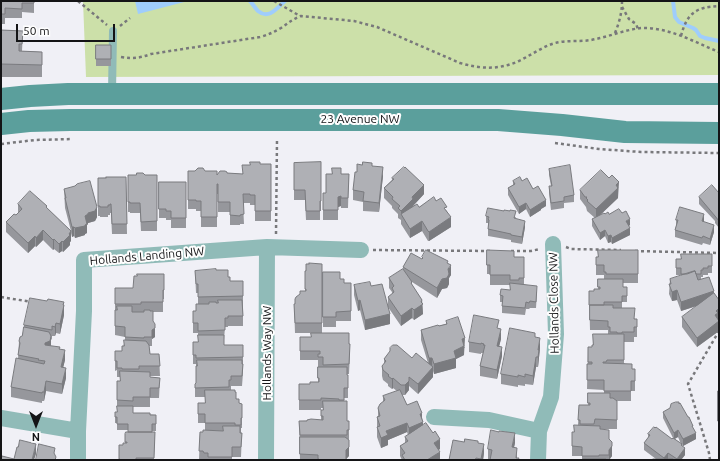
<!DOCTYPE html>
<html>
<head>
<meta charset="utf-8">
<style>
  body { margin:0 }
  #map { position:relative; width:720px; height:461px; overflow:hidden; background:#f0f0f6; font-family:Ubuntu,sans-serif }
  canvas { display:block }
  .frame { position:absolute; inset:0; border:2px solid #141416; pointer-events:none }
  .north { position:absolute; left:16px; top:405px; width:40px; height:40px; -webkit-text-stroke:3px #fefefe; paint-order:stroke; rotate:180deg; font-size:11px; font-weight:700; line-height:16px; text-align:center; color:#141416 }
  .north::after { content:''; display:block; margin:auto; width:14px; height:18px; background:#141416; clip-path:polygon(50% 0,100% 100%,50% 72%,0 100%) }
  .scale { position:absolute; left:16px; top:24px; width:99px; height:18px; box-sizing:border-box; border:2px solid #141416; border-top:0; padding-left:5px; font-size:12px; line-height:14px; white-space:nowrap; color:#141416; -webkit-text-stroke:3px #fefefe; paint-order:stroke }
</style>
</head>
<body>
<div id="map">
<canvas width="720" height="461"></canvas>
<div class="frame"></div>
<div class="north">N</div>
<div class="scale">50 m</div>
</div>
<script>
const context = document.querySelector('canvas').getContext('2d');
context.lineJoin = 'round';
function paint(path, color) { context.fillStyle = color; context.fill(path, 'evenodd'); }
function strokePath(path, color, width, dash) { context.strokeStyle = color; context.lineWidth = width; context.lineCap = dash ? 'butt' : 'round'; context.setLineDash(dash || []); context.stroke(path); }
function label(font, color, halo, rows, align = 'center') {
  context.font = font + ' Ubuntu,sans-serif'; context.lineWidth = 4; context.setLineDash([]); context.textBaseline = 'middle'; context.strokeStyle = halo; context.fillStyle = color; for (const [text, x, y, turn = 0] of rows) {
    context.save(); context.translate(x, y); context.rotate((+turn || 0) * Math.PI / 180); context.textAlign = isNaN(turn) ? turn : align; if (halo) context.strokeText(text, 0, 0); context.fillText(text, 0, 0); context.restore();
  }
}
paint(new Path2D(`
  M83,1H719V75L86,77Z`), '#cce0a9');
paint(new Path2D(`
  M135,1H188L138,14Z`), '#9fcdfc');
strokePath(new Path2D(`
  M250,1C253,4 255,8 258,11C269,20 277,8 285,1
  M673,1L675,17L679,22L693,28L696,30L700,36L705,38L719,41`), '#9fcdfc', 4);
strokePath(new Path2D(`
  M78,1L107,25
  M274,1L300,16
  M622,7L629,19L636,24L638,29
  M120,26L130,18
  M615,33C619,23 622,13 622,1
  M681,36C687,13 696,7 719,6
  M121,57C133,59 140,58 151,54L260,37C268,35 274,32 281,28C288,23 293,19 301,16L354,21L377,27L460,63C481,69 499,70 519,61C531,55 542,47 555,43C566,40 579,42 591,40C608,37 624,30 641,28C669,27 694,42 719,52
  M555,143L599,149L641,152L719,153
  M1,144L35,140L72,139
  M276,234L277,139
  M566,247L571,249L621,250
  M373,250L490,251
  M511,251H531L540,249
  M635,251L719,253
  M1,297L32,302
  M710,460L709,453L688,384L719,331`), '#78787b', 2.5, [3, 3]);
strokePath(new Path2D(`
  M112,93L113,31`), '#90bbb8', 8);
strokePath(new Path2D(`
  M434,417L489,420L539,431
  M1,418L78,431
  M78,460V431L84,311V260L267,247L361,250
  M266,460L267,247
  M538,460L539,431L551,397L556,334L553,244`), '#90bbb8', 16);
strokePath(new Path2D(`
  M1,99L30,96L68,94H719
  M1,124L29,121L70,120H498L562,125L625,132L719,133`), '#5b9f9c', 22);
paint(new Path2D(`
  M1,1H34V13L22,12V18H5V24H1Z
  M1,30L23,31L22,51L42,52V77H1Z
  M96,45H111V66H96Z
  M321,162V211H320V220H306L305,200H294V163Z
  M260,164H271V221H255V205H250V203H243L244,224H240V225H230V212H218V194H217V227H201V211H196V209H188V171H205L217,175L227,173L242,174L250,165Z
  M372,166L383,176L379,212L363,211V202L353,200V190L357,172Z
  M549,169L574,195V202L564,203V208L551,210L549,193V186H551L549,175Z
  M341,174H349L348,208H341V206L338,207V220H323V193H326Z
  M128,175H157V231H141L140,213H130V212H128Z
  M126,177L127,234H112L111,213H110V215H108V217H100V216H98V178Z
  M392,178L424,194L413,206L419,207L436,201L447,211L451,227L429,241H428L422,231L410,238L401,224V220L398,218V214L392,208V206L384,198V188L392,180Z
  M513,181H522L533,189L546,206L541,209V210L530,217L526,209L519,214L508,195V188L513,185Z
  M159,182H186V228H171V220H166V218H159Z
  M64,189L97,217L95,221L88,223V224L87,225V233L85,234V235L75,238L74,236L72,237L71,233V241L70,242V245L63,252L62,251L59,253L54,249L53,250L43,240L36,247L35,246L28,253L6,232V222L18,213V204L47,208L71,231L65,208Z
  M580,190L619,192H618V198L600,215L605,214H609L630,225L629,226L630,235L612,244L611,242L608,243L605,236L600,240L592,226V219L595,218L587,211L586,207L580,199Z
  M719,193V228L715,223V221L699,204V197Z
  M486,216L516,217L515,219L525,227L522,244L511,242V240L488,236V223H486Z
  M676,220L704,221V222L714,232L710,245L703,243L702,245L675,237V230L676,226Z
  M487,250L514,257H524V284L537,292L536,308H530L529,309H526L525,315L502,313V302H500V295L510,290V285H490V274H487Z
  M638,250V283H623V287H627V302H622V308L635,319H637V337H634V342H624V363L632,369H635V391H631V401H617V429H600L609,439L612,456L609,460H582V456H572V432H574L578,425L579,405H588V393H604V390L587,389L588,347H592L608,334V330H590L589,291H594L598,289V279H604V275H596V257Z
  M712,254V273H708V275H703V277H701V279L714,293L719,318L718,319L719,321V331L697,347L682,327V317L697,306L681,311L677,300L672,301L669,294L670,279L681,276V275H676V259H681Z
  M422,257L448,264L451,275L449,278V284L447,288L442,289L437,298L412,282V285L422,300L423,314L414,320L412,318L401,326L388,307L390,324L365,330L360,310L358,311L354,295V285L371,286L388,306V297L392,294V292L389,288V278L403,269V267L422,259Z
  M322,264V333H295L294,304H295L300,294L305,291V271Z
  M216,270L228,277L230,281H243V326H228V327H225L224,340V345H243V373L242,386H231V390L239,403L242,404V428H241V433H242L241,457H232V460H199L200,432H203L205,430V423H198V403H205V397H195V384L196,383V364H193V342H198V333H193V311H196L198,304V293H196L195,271Z
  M323,272L340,279L344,283H351V321H336V327H323Z
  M164,274V299H163V312H153V321L155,337L152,339V346H149L150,354H159L160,376H150V377L160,378L159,398H150V407H133V413L156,415V431H152V432H155L154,460H119V445H123L125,443V434L128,432V430H117V423H115V412H117V381H120V377H117V370L115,371V351H122L125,340V337L115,335V288H133Z
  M64,305V315L60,334L56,333L55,336H52V340L51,339V346L60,349L65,360L63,367L66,378L62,394L46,391L44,401H42V403L11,397V387L18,359L19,341L22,336L24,328V325Z
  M446,321L465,348H464V355L456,359V368L434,374L433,371V377L418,394L409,386V390L405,395H402L407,405L422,417L423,425L440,449L438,450L440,460H402L400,456V446L405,443V437L408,435L407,432L388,440V445L381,448L377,437V417L378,416V408L383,402V396L397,391L393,388L392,389L388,386V384L383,380L382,376V366L384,364V359L390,352V348L412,358L428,363L421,340V330L446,324Z
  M499,329L501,339L499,346L502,356L497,379L480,376V366L483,353H481V354L469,352V342Z
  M300,337L349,344L350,353L349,374H347V375H348V398H344L347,421H349V439H348L349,456L346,459V460H300L299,421L321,420V410H323V408H321V410H299V384H310L318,382V360H300Z
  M535,337L540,348L538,367H536L533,385L525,384V386L518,385V387L501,384V374Z
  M718,391H719V427H718Z
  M663,412L693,429L696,439L683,446L682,444L685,455L681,460H653L656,459L644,450V443L648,438V434L672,439L673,438L663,418ZM678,437L681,444L675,439Z
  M464,442L478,443L484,453L483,460H449Z
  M515,443L514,447L517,458L490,459H488V449Z`), '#96979c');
paint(new Path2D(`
  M383,167V176L379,212V203Z
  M619,182L618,198L596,219V209L616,185Z
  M424,185V194L413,206V208L401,214V220V211L412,197Z
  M341,196V206L338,207V197Z
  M546,200V206L541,209V210L530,217V210Z
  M526,203V209L519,214V207Z
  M97,207V217L95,221L88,223V224L87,225V233L85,234V235L75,238V228L85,216Z
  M704,214V221L702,228V221Z
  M451,217V227L429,241V232Z
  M630,219V225L626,227V221Z
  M422,221V231L410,238V229Z
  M525,221V227L522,244V237Z
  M714,225V232L710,245V239Z
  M72,227H74V236L72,237Z
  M630,228V235L612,244V238Z
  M43,230V240L36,247V238Z
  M605,230V236L600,240V233Z
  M71,231V241L70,242V245L63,252V242L69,234Z
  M611,235V242L608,243V236Z
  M35,236V246L28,253V243Z
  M54,239V249L53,250V240Z
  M62,241V251L59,253V244Z
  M451,265V275L449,278V284L447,288L442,289L437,298V288Z
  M677,290V300L672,301V292Z
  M714,291V300L681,311V302Z
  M360,300V310L358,311V301Z
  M422,300L423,314L414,320V310Z
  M64,302V315L60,334V324Z
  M412,308V318L401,326V316Z
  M719,308V318L718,319L719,321V331L697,347V338L715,315L716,311Z
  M390,314V324L365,330V320Z
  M56,323V333L55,336V327Z
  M155,328V337L152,339V330Z
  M501,329V339L497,355V346Z
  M51,336V346L45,354V343Z
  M465,338L464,355L456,359V368L434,374V364L454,351L462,339Z
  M540,338V348L538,367V350Z
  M502,347V356L497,379V370Z
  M65,350V360L61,377V367Z
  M536,357V367L533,385V376Z
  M429,358H432V367L429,368Z
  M433,367V377L418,394V384Z
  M66,368V378L62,394V384Z
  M393,378V388L392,389V379Z
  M46,381V391L44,401V392Z
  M409,381V390L405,395V385Z
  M422,413V423L423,422V432L409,437V428L420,414Z
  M407,423V432L388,440V445L381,448V438L386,431Z
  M678,430V437L674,439V433Z
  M515,433V443L512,456V447Z
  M696,433V439L683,446V439Z
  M440,439V449L434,453V443Z
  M612,442V456L609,460V450Z
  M36,444V454L34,460H32Z
  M484,444V453L483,460H481Z
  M349,447V456L346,459V450Z
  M517,448V460H516Z
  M685,448V455L681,460H677V459Z
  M440,452V460H427Z
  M668,453V459L664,460V458Z`), '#7a7b7f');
const building = new Path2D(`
  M1,1H34V3H22V9L5,8V14H1Z
  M1,30L23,31L22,44H19V51L42,52V65L1,64Z
  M96,45H111V59H96Z
  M250,162H260V164H271V211H255V195H250V194H243L244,214L240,215V216L230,215V202H218V184H217V217H201V201H196V200H188V171H195L198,168H203L205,171H217V175L220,171H225L227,172V173L243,174L242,165H250Z
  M321,162V201H320V211H306L305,190H294V163Z
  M363,162L372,163V166L383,167L379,203L363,201L364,192L353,190L355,172H357V164L362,165Z
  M570,165L574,195L564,197V201L551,203L549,186H552L549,169Z
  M404,167L405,168V167L424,185L412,197L413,199L401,211L398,208L400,206L392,199L393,197L384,188L394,179L392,178Z
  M332,168H341V174H349L348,198H341V196L338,197V210H323V193H326V174H332Z
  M601,170L609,178L612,175L619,182L616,185L618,188L596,209L587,201L588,200L586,198L587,197H585L580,190Z
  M137,173H143L145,175H157V221L141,222L140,203H130V202H128V175H136Z
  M106,177H126L127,224H112L111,204H110V205H108V207H100V206H98V178H106Z
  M520,177L522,181L527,178L533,189L538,186L546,200L541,203L530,210L526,203L519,207L508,188L515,184L513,181Z
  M90,181L97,207L95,211L88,213V214L85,216L87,224L85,225V226L75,228L74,227H72L65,198H66L64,189L75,186L77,184Z
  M159,182H186V218H171V211H166V209H159Z
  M712,185L719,193V221L715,216L699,197Z
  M30,191L47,206L46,207L71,231L69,234L70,235L63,242L62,241L59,244L54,239L53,240L43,230L36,238L35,236L28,243L6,222L14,214L16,215L22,209L18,204Z
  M434,197L436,201L441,198L447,207L444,208L451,217L429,232L428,231L422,221L410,229L401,214L417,204L419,207Z
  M680,207L704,214L702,221L714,225L710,239L703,236L702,238L675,230L678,220H676Z
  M488,208L504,211V210L510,211V210L516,211L514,218L525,221L522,237L511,235V234L488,229L489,220L488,219L489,217L486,216Z
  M619,209L622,213L626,211L630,219L626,221L630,228L612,238L611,235L608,236L605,230L600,233L592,219L604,213L605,214L608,212L609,214Z
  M426,250L448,261L447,263L451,265L448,269L449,274L447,278L442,279L437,288L403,267L411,253L422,259L423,258L422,257Z
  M487,250L514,251V257H524V278H519V280H510V275H490V265H487Z
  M598,250H638V274H606V272H604V265H596V257H598Z
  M681,254H712V266H708V268H703V270H701V274H696L695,271L687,274H681V268H676V259H681Z
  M309,263L322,264V323H295L294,304H295V299L296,297L300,294V291H306V289H305V271H306V264H309Z
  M216,269V270H228V277H230V281H243V296L198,297V284H196L195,271Z
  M403,269L412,282L411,283L422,300L421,302L423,304L414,310L412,308L401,316L388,297L394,292L392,288L394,286L389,278Z
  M695,271L698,280L709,277L714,291L681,302L677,290L672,292L669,284H671L670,279Z
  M323,272H340V279H344V283H351V311L336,312V317H323Z
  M137,274H164V290H163V302H141V304H115V288H133L134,276H137Z
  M598,279H623V287H627V296H622V302H604V305H589V291H594V289H600V287H598Z
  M370,282L371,286L382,284L390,314L365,320L360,300L358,301L354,285Z
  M510,283L537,286L536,302L530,301L529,303L526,302L525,308L502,306L503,296L500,295L501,289L510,290Z
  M714,293L719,300V308L716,311L718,313L715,315L719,321L697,338L682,317Z
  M30,298L47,301L48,299L64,302L63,305H64L60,324L56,323L55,327L52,326V330L24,325Z
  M218,300H242L243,316H228V318H225V330L198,331V323H193V311H196V304H209V302H216V303H218Z
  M590,305H613V308H635L634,319H637V327H634V332H622V333H617V332H610V327H608V321L590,320Z
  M117,306H132V312H144V310H150V311H153V321L155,324V328L152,330V337H144V338L125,337V327L115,326V310H117Z
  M474,315L499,320L497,328L501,329L497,346L502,347L497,370L480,366L485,345H483L484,344L481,343V344L469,342Z
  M458,317L465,338L462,339L464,346L454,351L456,358L434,364L432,358H429L421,330L438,325L439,326L447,324L446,321Z
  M24,327L49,332L51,336L50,341L45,343V345L60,347L59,349L65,350L61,367L66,368L62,384L46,381L44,392H42V393L11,387L16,358L44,364L45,361L38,360L39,359L18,355L20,343L19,341L20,337L22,336Z
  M510,328L535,333V337L540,338L538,350H539L538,357H536L533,376L525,374V377L518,375V377L501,374Z
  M311,333H349V344H350L349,364L323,365V357H318V354H320V351H300V337H311Z
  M593,334H624V360H607L606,362H603V363L632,364V369H635V381H631V391H604V380H587V364H592V362H588V347H592V345H593Z
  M198,335H224V345H243V357L196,358V355H193V342H198Z
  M124,340L146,341L149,345L150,354H159L160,366H139V369H122V368H117V361H115V351H122V346H124Z
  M393,345H397L412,358L416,353L433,367L418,384L409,377V381L405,385H401L393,378L392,379L388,376L389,375L383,370L382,366L386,361L384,359L390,351V348Z
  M197,360H242V364H243L242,376H231V380H229V387L195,388V384L196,383V366H197Z
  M318,367H347V375H348V388H344V400H339V399L321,398V400H299V384H310V382H319V378H318Z
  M120,371L150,372V377L160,378L159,388H150V397H133V401L117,400V381H120Z
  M205,390H235V392H236V399H239V403L242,404V418H241V425H235V423H205V414H198V403H205Z
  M400,390L407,405L417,401L422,413L420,414L423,422L409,428L407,423L386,431L388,435L381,438L377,427L380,426L377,417L380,416L378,408L380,404L385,400L383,396Z
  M718,391H719V421H718Z
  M588,393H610V398H613L617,401V420L595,419L594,424H580V420H578L579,405H590V403H588Z
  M323,401H347V421H349V430H347V435H300L299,421H307V420L311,419L323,420V416H321V410H323Z
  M676,402H679V404L680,403L688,417H689L693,426H692L696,433L683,439L678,430L674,433L663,412L670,408L671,404Z
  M117,406H133V413H150V415H156V424H152V432H128V424H117V417H115V412H117Z
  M426,423L433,433L435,431L440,439L434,443L440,452L427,460H405L402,455L405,453L400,446L408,441L405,437Z
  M574,425L600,426V429L609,430V439L612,442V446L609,450V455H599V456H582V447L572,446V432H574Z
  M223,426H240V433H242L241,447H232V457H208V453H204L203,451H199L200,432H203V430L223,431Z
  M654,427L655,428L656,427L672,439L673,438L682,444L681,445L685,448L677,459L668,453L664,458L644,443L650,435L648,434Z
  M491,430L499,432V431L515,433L512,447L517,448L516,458H519L518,460H490L492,450L488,449Z
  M126,432H155L154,458H136V460H120V459H119V445H123V443H127V442H125V434Z
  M300,437H345L349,440V447L346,450V460H319V459H318V455L300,454Z
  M465,439L478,441V443L484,444L481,459L476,458L475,460H449L453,440L464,442Z
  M20,440L36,444L32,460H1V457H2V456L14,459L17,447H18Z
  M39,444L55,448L54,453L56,457L55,460H36Z
  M583,459H606V460H583Z
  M653,459H673V460H653Z`);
paint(building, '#afb0b5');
strokePath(building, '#7a7b7f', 1);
label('12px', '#141416', '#fefefe', [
  ["23 Avenue NW",360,119],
  ["Hollands Landing NW",147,256,-5],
  ["Hollands Close NW",554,303,-91],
  ["Hollands Way NW",267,353,-90]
]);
</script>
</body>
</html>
